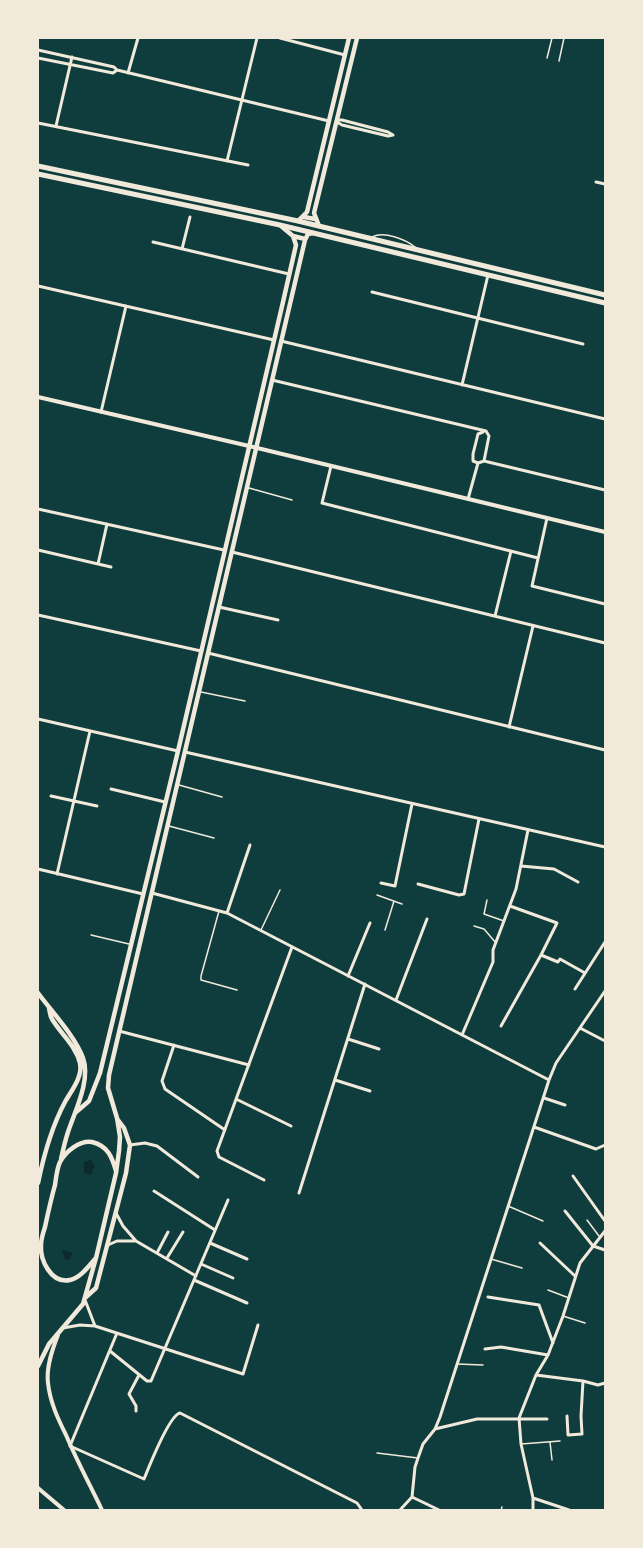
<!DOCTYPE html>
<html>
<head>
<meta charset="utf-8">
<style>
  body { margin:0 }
  #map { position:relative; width:643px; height:1548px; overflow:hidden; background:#0f3d3e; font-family:"Nunito Sans",sans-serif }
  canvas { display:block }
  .frame { position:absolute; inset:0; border:39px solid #f1e9da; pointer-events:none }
</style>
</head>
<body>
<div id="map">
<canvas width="643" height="1548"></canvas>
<div class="frame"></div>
</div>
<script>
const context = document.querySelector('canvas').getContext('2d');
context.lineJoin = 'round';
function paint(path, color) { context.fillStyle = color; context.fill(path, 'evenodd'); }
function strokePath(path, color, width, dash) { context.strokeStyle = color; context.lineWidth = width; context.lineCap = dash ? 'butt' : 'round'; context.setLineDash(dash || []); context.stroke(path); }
paint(new Path2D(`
  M90,1159L92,1160V1163L95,1165L91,1175L84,1173V1161L87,1162Z
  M63,1250L73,1253L69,1260L64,1259V1254H62Z`), '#0a2a2b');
strokePath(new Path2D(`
  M547,58L552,38
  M559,61L564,38
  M372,237C384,231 405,239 415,247
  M249,488L292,500
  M201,692L245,701
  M179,785L222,797
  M169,826L214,838
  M377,895L402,904
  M487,900L484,914L504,921
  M219,911L201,976V980L237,990
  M474,926L484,929L496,943
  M261,930L280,890
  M385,930L394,901
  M91,935L129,944
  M508,1206L543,1221
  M587,1220L599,1236
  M491,1259L522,1268
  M548,1290L569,1298
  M563,1316L585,1323
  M457,1364L483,1365
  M550,1442L552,1460
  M521,1444L560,1441
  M377,1453L418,1458
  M501,1510L502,1507`), '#f1e9da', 1.5);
strokePath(new Path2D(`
  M280,38L345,55
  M38,50L114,67L117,70L329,121
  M38,58L113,73L117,70
  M128,73L138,38
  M337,122L342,125L388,136L393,135L388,132L342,120H337
  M38,123L248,165
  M56,126L72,57
  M227,161L257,38
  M596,182L605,184
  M153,242L289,274
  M182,249L190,217
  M38,286L274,340
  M372,292L583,344
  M281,341L605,419
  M272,380L486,431
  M462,385L488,275
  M101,412L126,306
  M484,461L605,490
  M478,463L473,461V454L478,434L483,432
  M478,463L484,461L489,436L486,431
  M331,466L322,503L538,558
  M468,499L478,463
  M38,509L224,550
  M547,518L532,586L605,604
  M38,550L111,567
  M232,552L605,643
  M98,564L107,524
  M219,607L278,620
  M38,615L201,651
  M495,616L511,551
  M208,653L605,750
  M38,719L178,751
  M509,727L533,626
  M185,752L605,847
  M111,789L165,802
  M51,796L97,806
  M521,866L554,869L578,882
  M38,869L143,894
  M57,874L90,731
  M381,883L395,886L412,804
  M418,884L459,895L464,894L479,819
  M152,893L227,913L549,1080
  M227,913L250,845
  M541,955L558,962L560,959L585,973
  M348,976L370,923
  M575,989L605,942
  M396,1000L427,919
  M501,1026L541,955L557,923L510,906
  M580,1028L605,1041
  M119,1031L249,1065
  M462,1035L493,962V950L516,889L528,830
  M348,1039L379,1049
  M174,1045L162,1081L165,1089L225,1130
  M335,1080L370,1091
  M544,1098L565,1105
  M236,1099L291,1126
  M534,1127L596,1149L605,1145
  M130,1145L145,1143L157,1146L198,1177
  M573,1176L605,1221
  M264,1180L219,1157L217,1151L292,947
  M154,1191L215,1230
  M299,1193L365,984
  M565,1211L593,1246
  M116,1213L123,1226L136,1241L196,1276
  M210,1243L247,1259
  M540,1243L575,1276
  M108,1245L117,1241H136
  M593,1246L605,1250
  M157,1253L168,1232
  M167,1258L183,1232
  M201,1264L233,1278
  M194,1280L247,1303
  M488,1297L539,1305L553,1343
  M85,1300L95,1326
  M63,1328L80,1325L95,1326L243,1374L258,1325
  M117,1333L70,1446L144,1479C149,1467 169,1415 180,1413L357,1503L362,1510
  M485,1349L501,1347L548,1355
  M110,1351L147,1381H151L228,1200
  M536,1375L583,1381L598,1385L605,1383
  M136,1411V1406L129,1394L139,1375
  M567,1416L568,1435L582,1434L581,1416L583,1381
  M435,1429L477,1419H547
  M412,1497L439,1510
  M533,1498L569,1510
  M400,1510L412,1497L415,1467L418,1458L423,1444L435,1429L440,1417L549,1080L556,1063L605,991
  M533,1510V1498L521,1444L519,1418L536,1375L548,1355L563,1316L580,1263L605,1231`), '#f1e9da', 3);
strokePath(new Path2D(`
  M38,397L249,446L605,532
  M58,1335C52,1350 46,1367 48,1383C50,1402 58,1419 66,1435C77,1461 90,1485 102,1510
  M38,1488L64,1510`), '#f1e9da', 4);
strokePath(new Path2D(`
  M304,217L315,219
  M298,221L307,212L349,38
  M319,226L314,213L357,38
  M293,236L305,239
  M38,993C52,1012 75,1036 83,1058C91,1080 75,1111 68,1132C65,1141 63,1150 61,1159
  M75,1113L89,1101L100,1073L178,751L283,302L296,245L293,236L281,226
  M38,1183C44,1154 51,1128 65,1102C71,1091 83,1077 80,1063C76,1046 61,1034 52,1019C50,1016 50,1012 49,1008
  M95,1259C88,1267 80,1278 70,1280C51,1284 40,1260 41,1245C41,1239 43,1233 45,1227C48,1213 51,1199 55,1185C56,1178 57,1168 60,1162C66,1151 80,1140 92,1142C108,1146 112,1157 116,1171
  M86,1297L96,1288L126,1173L130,1145L124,1128L118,1120
  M38,1366L49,1344L83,1304L96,1258L116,1173L119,1151L120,1137L117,1118L108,1088L109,1075L305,240L308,234L313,233`), '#f1e9da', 4.5);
strokePath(new Path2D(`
  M38,166L298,221L605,295
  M38,174L280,225L605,303`), '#f1e9da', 5);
</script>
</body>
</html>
